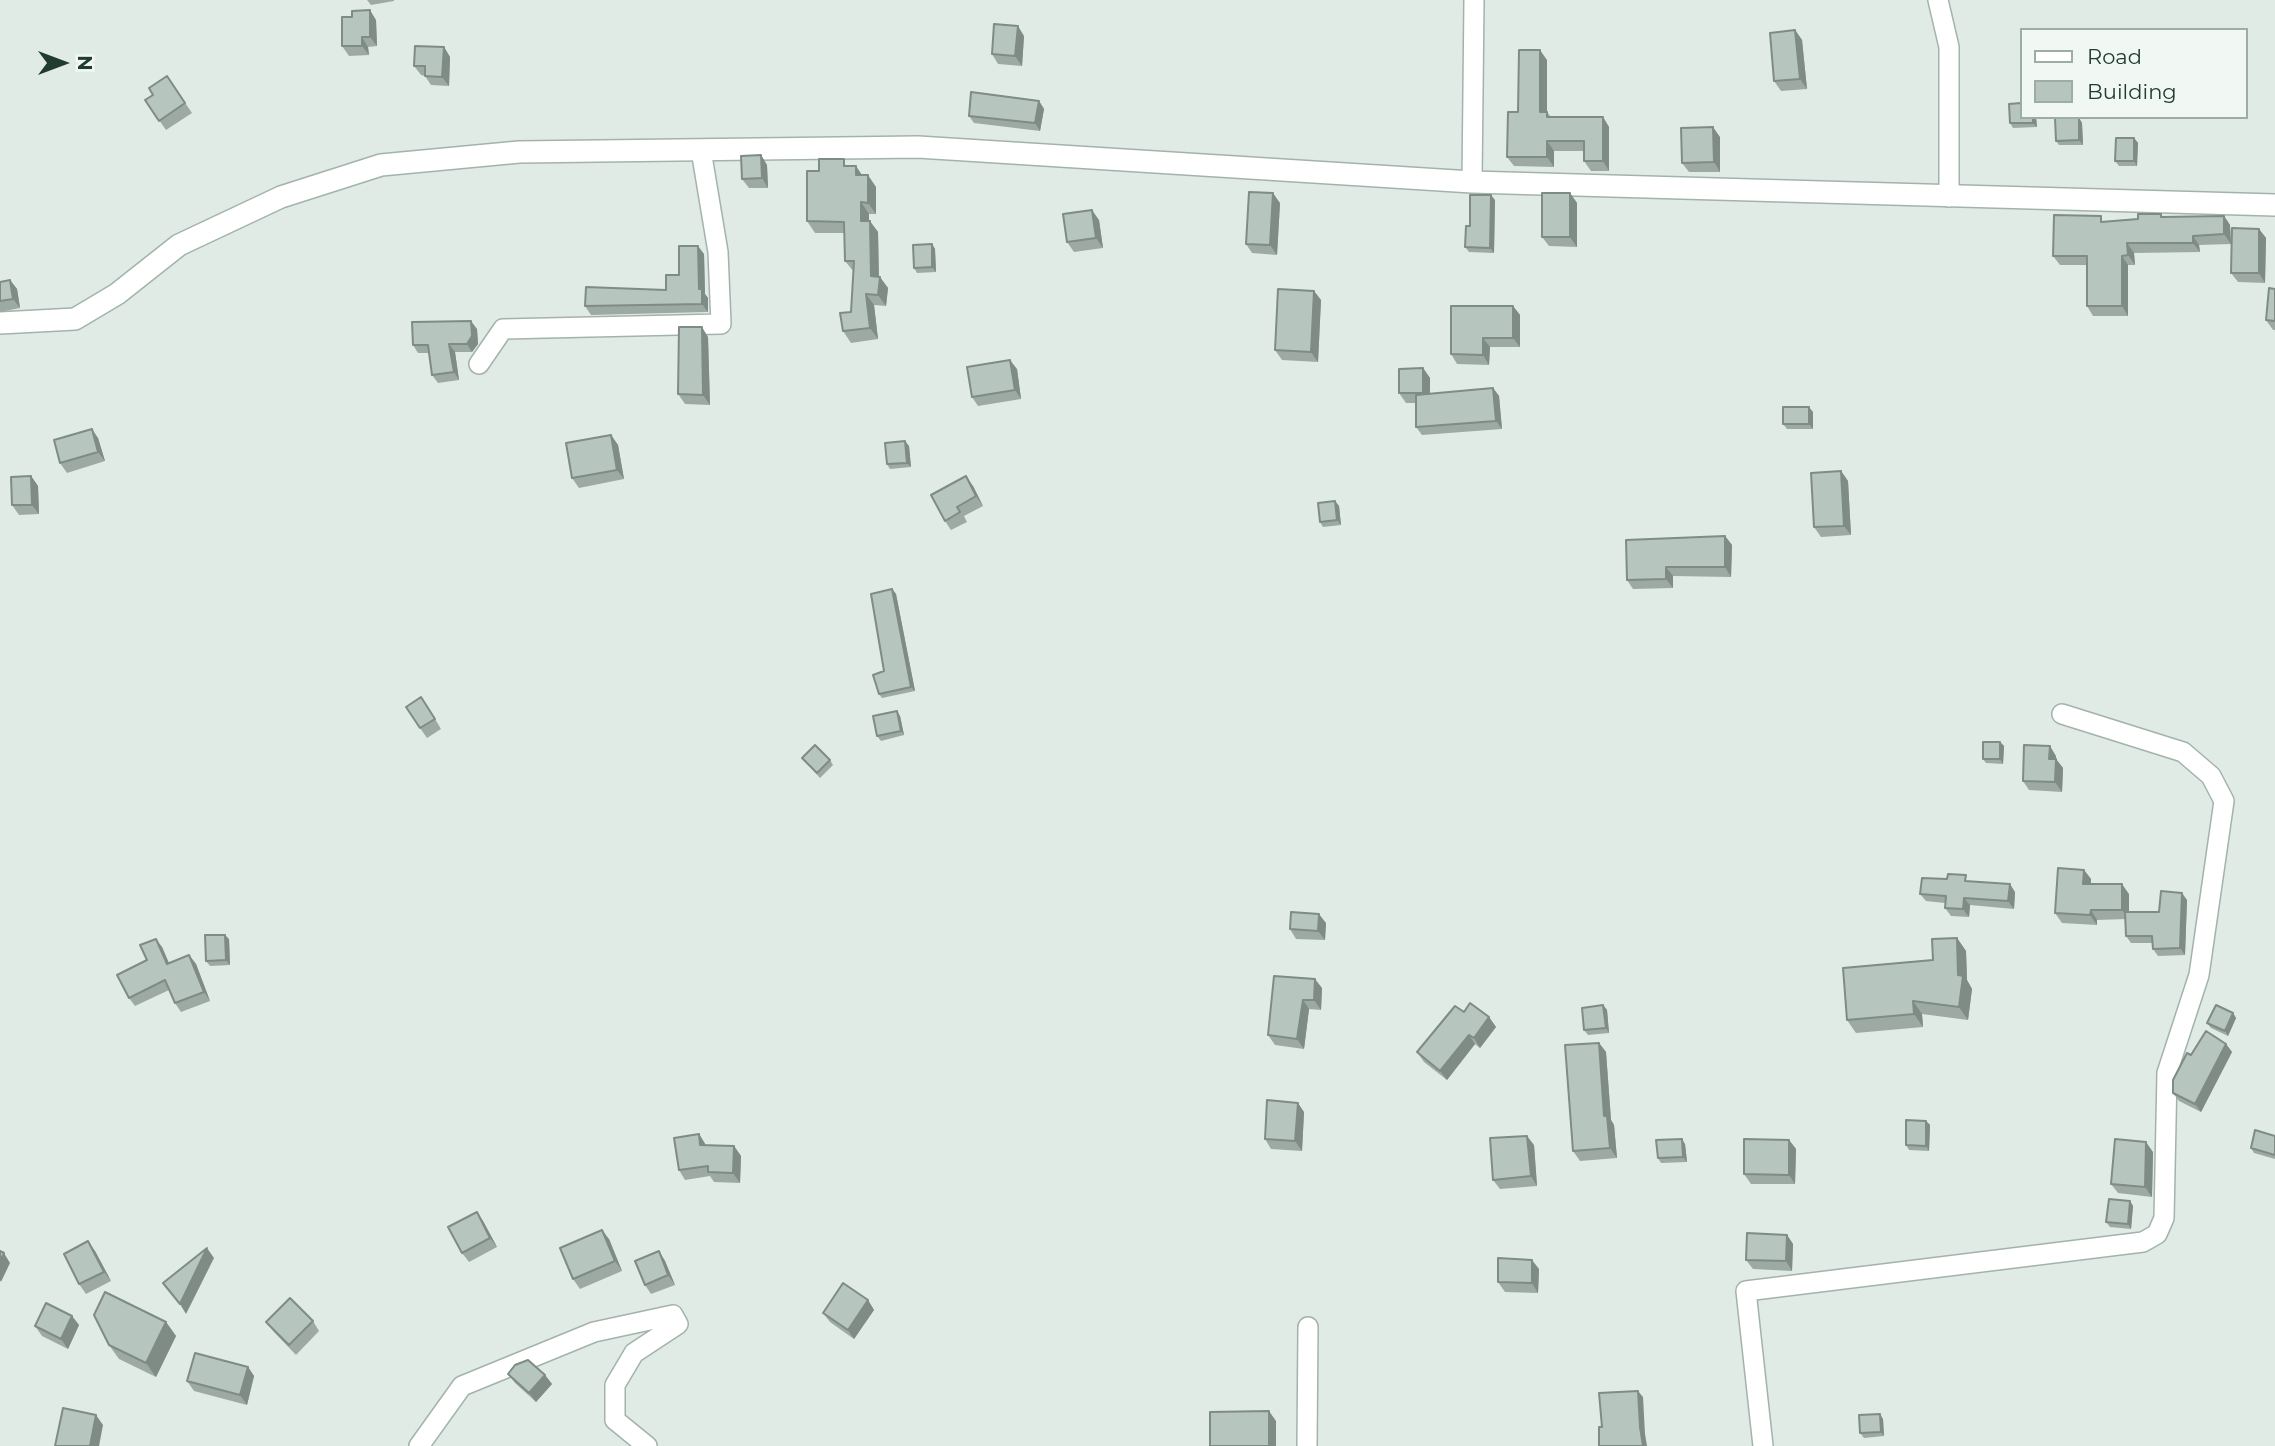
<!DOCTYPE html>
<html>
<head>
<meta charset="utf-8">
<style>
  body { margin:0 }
  #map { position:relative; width:2275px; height:1446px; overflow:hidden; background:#e0ebe5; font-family:Montserrat,sans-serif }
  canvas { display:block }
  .legend { position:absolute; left:2020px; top:28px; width:228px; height:91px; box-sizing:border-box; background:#f1f8f4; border:2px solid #9eaca6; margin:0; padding:9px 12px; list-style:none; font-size:21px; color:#213b32 }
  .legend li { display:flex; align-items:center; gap:14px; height:35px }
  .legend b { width:35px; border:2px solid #9eaca6 }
  .north { position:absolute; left:28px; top:28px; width:70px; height:70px; -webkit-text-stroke:5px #f1f8f4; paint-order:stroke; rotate:90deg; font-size:19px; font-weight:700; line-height:28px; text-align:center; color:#213b32 }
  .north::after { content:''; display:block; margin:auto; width:24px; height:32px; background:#213b32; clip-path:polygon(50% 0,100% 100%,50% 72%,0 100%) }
</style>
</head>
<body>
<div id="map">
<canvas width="2275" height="1446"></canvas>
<ul class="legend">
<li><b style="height:9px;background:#fff"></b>Road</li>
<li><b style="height:19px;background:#b6c6be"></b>Building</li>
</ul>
<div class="north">N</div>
</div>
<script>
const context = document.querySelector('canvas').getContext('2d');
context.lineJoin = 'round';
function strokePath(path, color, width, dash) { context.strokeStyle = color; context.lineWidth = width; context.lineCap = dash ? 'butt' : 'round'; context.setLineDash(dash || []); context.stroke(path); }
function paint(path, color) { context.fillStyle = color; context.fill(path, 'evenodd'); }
const minor = new Path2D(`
  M1938,0L1949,47V197
  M1472,182L1474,0
  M479,364L503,329L721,324L718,252L701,150
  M419,1446L462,1386L594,1332L673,1315L678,1324L634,1353L615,1385V1420L647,1446
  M1307,1446L1308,1327
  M1763,1446L1746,1291L2143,1242L2157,1234L2164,1218L2167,1073L2199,975L2224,801L2211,776L2183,752L2062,714`);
const tertiary = new Path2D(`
  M0,323L75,319L117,294L179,245L281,197L381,165L519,152L918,147L1472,182L2275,205`);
strokePath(minor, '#a3b3ac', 22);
strokePath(tertiary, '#a3b3ac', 24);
strokePath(minor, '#fff', 19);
strokePath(tertiary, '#fff', 21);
paint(new Path2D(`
  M367,0H394V1L371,5Z
  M376,20L377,46L368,47L369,55L349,56L342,46Z
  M1795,30L1802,40L1807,89L1781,91L1774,81Z
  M1024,36L1022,66L998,64L992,54Z
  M444,47L450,57L449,86L431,85L425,76L421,75L414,66Z
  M1547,60V112L1551,117H1603L1609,127V171H1591L1584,161V151H1554V167L1514,166L1507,157L1518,112Z
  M167,76L192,113L166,130L145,100L153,95Z
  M1039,101L1044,109L1040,131L974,123L969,116Z
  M2021,117H2036L2037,127L2013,128L2010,123Z
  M2079,118L2082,123L2083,145H2059L2056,141Z
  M1720,137V172H1689L1682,163Z
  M2134,138L2138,143L2137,166H2119L2115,161Z
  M761,155L767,165L768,188H749L742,179Z
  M849,166L863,175L876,187V214H869V221L878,232L879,277L888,288L886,306L874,305L878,339L851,343L843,331L851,312L854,272L845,261L844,233H815L807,221L819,171Z
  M1570,193L1577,203V247L1549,246L1542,237Z
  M1495,200L1494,253L1469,252L1465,247L1470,226Z
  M1280,203L1277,255L1252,253L1246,244Z
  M2161,214L2163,217L2224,216L2230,225L2231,244L2199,245L2200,252L2134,253L2135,265H2128V316H2093L2087,306V265H2060L2053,256L2105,222L2138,219Z
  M1099,220L1103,248L1074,252L1067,242Z
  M2259,229L2266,238L2265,283L2238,282L2231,273Z
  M932,244L935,249L936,272L917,273L914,268Z
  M704,254L705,294L708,298V312L591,315L585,306L666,290L679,275Z
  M10,280L17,289L20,308L0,312V282Z
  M2275,289V330H2273L2266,320Z
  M1314,291L1321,300L1318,362L1282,360L1275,350Z
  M1513,306L1520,315V347H1490L1489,365L1457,364L1451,354Z
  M477,329L478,344L472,352H455L459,380L438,383L432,375L429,353H418L413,345Z
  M708,337L710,405L685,404L678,394Z
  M1423,368L1430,378V394L1493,388L1499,396L1502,429L1422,435L1416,427V403H1406L1399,393Z
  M1017,369L1021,399L978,406L972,397Z
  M1813,412V429H1787L1783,424Z
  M611,435L618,445L624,479L579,488L572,478Z
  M98,438L105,461L67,473L60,463Z
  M909,446L911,467L890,469L887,464Z
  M1841,471L1848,481L1851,535L1821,537L1814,527Z
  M31,476L38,486L39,514L19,515L12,505Z
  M973,486L983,506L964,516L967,522L951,530L945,521Z
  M1335,501L1339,506L1341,525L1323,527L1320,522Z
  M1725,536L1732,545L1731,577L1673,576V588L1633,589L1627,580Z
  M892,589L896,594L915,691L882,698L879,694L884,671Z
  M428,707L441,729L427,738L420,728Z
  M900,716L904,735L881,741L877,736Z
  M2000,742L2004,746L2003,764L1986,763L1983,759Z
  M2056,756V759L2063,768L2062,792L2029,790L2023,781Z
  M802,758L830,760L833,765L820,778Z
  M2084,870L2091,879V884L2129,894V912H2159L2187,900L2185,955L2158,956L2153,949V943H2131L2126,936V919L2097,920V925L2062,923L2055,913Z
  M1970,881L2015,892L2014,909L1970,905L1969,917L1951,916L1945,908V903L1926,901L1920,894Z
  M1326,923L1325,940L1296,939L1290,929Z
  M1957,938L1966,951L1967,980L1972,989L1968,1020L1922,1014L1923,1027L1856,1033L1847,1020L1933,960Z
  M229,939L230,965L210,966L206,961Z
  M162,947L169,963L189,955L196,964L210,1001L181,1012L175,1003L169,990L135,1006L129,998L147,960Z
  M1274,976L1322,988L1321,1010L1309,1009L1304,1049L1275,1045L1268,1035Z
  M1603,1005L1607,1010L1609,1033L1588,1035L1584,1030Z
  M1464,1012L1489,1017L1496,1027L1480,1048L1475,1044L1447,1080L1424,1062L1417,1052Z
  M2233,1013L2236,1018L2228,1036L2211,1028L2207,1023Z
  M1599,1043L1606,1052L1611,1120L1614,1125L1617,1158L1580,1161L1573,1151Z
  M2226,1044L2232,1052L2201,1112L2179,1101L2173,1093L2191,1055Z
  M1304,1112L1302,1151L1271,1149L1265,1139Z
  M1926,1121L1930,1125L1929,1151L1909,1150L1906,1145Z
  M699,1134L706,1145L734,1146L741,1156L740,1183L714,1182L710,1176L685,1180L679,1170Z
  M2275,1136V1159L2254,1153L2251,1148Z
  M1789,1140L1796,1149L1795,1184H1751L1744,1174Z
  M1685,1144L1687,1162L1661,1163L1658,1158Z
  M1534,1145L1537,1186L1500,1189L1493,1180Z
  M2153,1152L2152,1197L2118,1193L2111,1184Z
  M2130,1201L2133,1206L2131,1229L2110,1227L2106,1222Z
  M483,1221L497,1247L469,1262L462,1253Z
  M1787,1235L1793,1244L1792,1271L1753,1269L1746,1260Z
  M609,1239L622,1271L580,1289L573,1279Z
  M95,1251L111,1281L86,1294L79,1284Z
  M659,1251L665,1261L675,1285L651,1294L645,1285Z
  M1539,1269L1538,1293L1505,1292L1498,1282Z
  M868,1300L874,1310L854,1339L830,1322L823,1313Z
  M72,1316L79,1325L68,1349L42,1336L35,1326Z
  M313,1321L319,1331L296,1355L273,1331L266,1322Z
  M166,1322L176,1336L156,1377L119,1359L109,1345Z
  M248,1367L254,1376L247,1405L194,1391L187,1381Z
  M508,1374L545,1375L552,1384L536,1402L515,1383Z
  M1883,1419L1884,1436L1864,1438L1860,1433Z`), '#9daaa3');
paint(new Path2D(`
  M370,10L376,20L377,46L370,37Z
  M1018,26L1024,36L1022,66L1015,56Z
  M1795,30L1802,40L1807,89L1800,79Z
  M362,37L368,47L369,55L362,46Z
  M444,47L450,57L449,86L442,77Z
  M1540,50L1547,60V122L1540,112Z
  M1039,101L1044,109L1040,131L1035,123Z
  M1603,117L1609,127V171L1603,161Z
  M2033,117H2036L2037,127L2033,123Z
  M2079,118L2082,123L2083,145L2079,140Z
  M1713,127L1720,137V172L1714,162Z
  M2134,138L2138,143L2137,166L2134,161Z
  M1547,141L1554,151V167L1547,157Z
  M761,155L767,165L768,188L762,178Z
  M856,166L864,178L856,175Z
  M868,175L876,187V214L868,203Z
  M1273,193L1280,203L1277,255L1270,245Z
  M1570,193L1577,203V247L1570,237Z
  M1491,195L1495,200L1494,253L1490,248Z
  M861,202L869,214V232L861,221Z
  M1092,210L1099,220L1103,248L1096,238Z
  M2224,216L2230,225L2231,244L2224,234Z
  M870,221L878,232L879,285L880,277L888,288L886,306L878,295L871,276Z
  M2259,229L2266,238L2265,283L2259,273Z
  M2193,236L2199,245L2200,252L2193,243Z
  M2127,243L2134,253L2135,265L2128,255Z
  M932,244L935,249L936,272L932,267Z
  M698,246L704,254L705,294L708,298V312L702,304L699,289Z
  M2122,256L2128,265V316L2122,306Z
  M10,280L17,289L20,308L13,299Z
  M1314,291L1321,300L1318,362L1311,352Z
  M866,294L874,305L878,339L870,328Z
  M1513,306L1520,315V347L1513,338Z
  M471,321L477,329L478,344L472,352L467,344Z
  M702,327L708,337L710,405L703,395Z
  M1483,338L1490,347L1489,365L1483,355Z
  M449,344L455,352L459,380L454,372Z
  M1010,360L1017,369L1021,399L1015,390Z
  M1423,368L1430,378V402L1423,393Z
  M1493,388L1499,396L1502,429L1496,421Z
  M1809,407L1813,412V429L1809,424Z
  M92,429L98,438L105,461L98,452Z
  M611,435L618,445L624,479L617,470Z
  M905,441L909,446L911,467L907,463Z
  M1841,471L1848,481L1851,535L1844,526Z
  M31,476L38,486L39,514L32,505Z
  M966,476L973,486L983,506L976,496Z
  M1335,501L1339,506L1341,525L1337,520Z
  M1725,536L1732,545L1731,577L1725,567Z
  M1666,567L1673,576V588L1666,579Z
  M892,589L896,594L915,691L911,687Z
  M897,711L900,716L904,735L901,731Z
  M2000,742L2004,746L2003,764L2000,759Z
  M2050,746L2056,756V762V759L2063,768L2062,792L2055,782L2049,759Z
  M2084,870L2091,879L2090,894L2083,884Z
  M2010,884L2015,892L2014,909L2008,901Z
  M2122,884L2129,894V919L2122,910Z
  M2182,893L2187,900L2185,955L2180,948Z
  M1964,898L1970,905L1969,917L1963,909Z
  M2091,910L2097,920V925L2090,915Z
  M1319,914L1326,923L1325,940L1318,931Z
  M225,935L229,939L230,965L226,960Z
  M1957,938L1966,951L1967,980L1972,989L1968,1020L1959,1007Z
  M156,939L162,947L173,973L167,964Z
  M189,955L196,964L210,1001L204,992Z
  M1315,979L1322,988L1321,1010L1314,1000Z
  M1303,1000L1309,1009L1304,1049L1297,1039Z
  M1913,1001L1922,1014L1923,1027L1914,1014Z
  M1603,1005L1607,1010L1609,1033L1606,1028Z
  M2233,1013L2236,1018L2228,1036L2225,1031Z
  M1489,1017L1496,1027L1480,1048L1474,1038Z
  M1469,1035L1475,1044L1447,1080L1440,1071Z
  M1599,1043L1606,1052L1611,1120L1614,1125L1617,1158L1610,1148L1604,1116Z
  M2226,1044L2232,1052L2201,1112L2195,1104Z
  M1298,1103L1304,1112L1302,1151L1295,1141Z
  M1926,1121L1930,1125L1929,1151L1926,1146Z
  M699,1134L705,1144L707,1154L700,1145Z
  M1527,1136L1534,1145L1537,1186L1531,1176Z
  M1682,1139L1685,1144L1687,1162L1683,1157Z
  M1789,1140L1796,1149L1795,1184L1789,1175Z
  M2146,1142L2153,1152L2152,1197L2145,1187Z
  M734,1146L741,1156L740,1183L733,1173Z
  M2130,1201L2133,1206L2131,1229L2128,1224Z
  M477,1212L483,1221L497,1247L490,1238Z
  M602,1230L609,1239L622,1271L615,1261Z
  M1787,1235L1793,1244L1792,1271L1786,1261Z
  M88,1241L95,1251L111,1281L104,1272Z
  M207,1248L214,1258L186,1314L180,1304Z
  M659,1251L665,1261L675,1285L668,1275Z
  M4,1253L10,1263L1,1282L0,1280V1261Z
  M1532,1260L1539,1269L1538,1293L1532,1283Z
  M868,1300L874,1310L854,1339L848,1330Z
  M72,1316L79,1325L68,1349L61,1339Z
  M166,1322L176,1336L156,1377L146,1363Z
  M248,1367L254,1376L247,1405L240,1395Z
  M545,1375L552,1384L536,1402L529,1393Z
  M1638,1391L1643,1397L1645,1434L1647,1446H1643L1640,1427Z
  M1269,1411L1276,1421V1446H1269Z
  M1880,1414L1883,1419L1884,1436L1881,1432Z
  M96,1415L103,1425L99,1446H90Z`), '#7f8b85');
const building = new Path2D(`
  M370,10V37H362V46H342V17H352V11Z
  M994,24L1018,26L1015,56L992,54Z
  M1795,30L1800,79L1774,81L1770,33Z
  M415,46L444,47L442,77L425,76V66H414Z
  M1519,50H1540V112H1547V117H1603V161H1584V141H1547V157H1507L1508,112H1518Z
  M167,76L185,103L159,121L145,100L153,95L149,88Z
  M971,92L1039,101L1035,123L969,116Z
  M2021,103V117H2033V123H2010L2009,104Z
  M2055,118H2079V140L2056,141Z
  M1713,127L1714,162L1682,163L1681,128Z
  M2116,138H2134V161H2115Z
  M761,155L762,178L742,179L741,156Z
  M819,159H844V166H856V175H868V203L861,202V221H870L871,276L880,277L878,295L866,294L870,328L843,331L840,313L851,312L854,261H845L844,222L807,221V171H819Z
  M1249,192L1273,193L1270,245L1246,244Z
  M1542,193H1570V237H1542Z
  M1470,195H1491L1490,248L1465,247L1466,226H1470Z
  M1092,210L1096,238L1067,242L1063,214Z
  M2138,214H2161V217L2224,216V234L2193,236V243H2127L2128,255L2122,256V306H2087V256H2053L2054,215L2101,216V222L2138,219Z
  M2232,228L2259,229V273H2231Z
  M932,244V267L914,268L913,245Z
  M679,246H698L699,289H702V304L585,306L586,287L666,290V275H679Z
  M10,280L13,299L0,301V282Z
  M2269,288L2275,289V321L2266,320Z
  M1278,289L1314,291L1311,352L1275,350Z
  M1451,306H1513V338H1483V355L1451,354Z
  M471,321L472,336L467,344H449L454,372L432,375L428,345H413L412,322Z
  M679,327H702L703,395L678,394Z
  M1010,360L1015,390L972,397L967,367Z
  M1423,368V393H1399V369Z
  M1493,388L1496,421L1416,427V395Z
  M1783,407H1809V424H1783Z
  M92,429L98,452L60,463L54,440Z
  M611,435L617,470L572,478L566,443Z
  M905,441L907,463L887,464L885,443Z
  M1841,471L1844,526L1814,527L1811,473Z
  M31,476L32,505H12L11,477Z
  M966,476L976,496L957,507L960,512L945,521L931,495Z
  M1335,501L1337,520L1320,522L1318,503Z
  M1725,536V567H1666V579L1627,580L1626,540Z
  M892,589L911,687L879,694L873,675L884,671L871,594Z
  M421,697L435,719L420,728L406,707Z
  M897,711L901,731L877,736L873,716Z
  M1983,742H2000V759H1983Z
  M815,745L830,760L817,773L802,758Z
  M2024,745L2050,746L2049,759H2056L2055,782L2023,781Z
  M2058,868L2084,870L2083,884H2122V910H2091L2090,915L2055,913Z
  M1948,874L1966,875L1965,881L2010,884L2008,901L1964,898L1963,909L1945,908L1946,896L1920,894L1922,878L1947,879Z
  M2161,891L2182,893L2180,948L2153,949L2152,936H2126L2125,912H2159Z
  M1291,912L1319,914L1318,931L1290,929Z
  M205,935H225L226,960L206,961Z
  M1957,938L1958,975L1963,976L1959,1007L1913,1001L1914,1014L1847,1020L1843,968L1933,960L1932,939Z
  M156,939L167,964L189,955L204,992L175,1003L165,980L129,998L117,975L147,960L140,945Z
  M1274,976L1315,979L1314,1000H1303L1297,1039L1268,1035Z
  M1470,1003L1489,1017L1474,1038L1469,1035L1440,1071L1417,1052L1455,1006L1464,1012Z
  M1603,1005L1606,1028L1584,1030L1582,1008Z
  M2216,1005L2233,1013L2225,1031L2207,1023Z
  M2206,1031L2226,1044L2195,1104L2173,1093V1080L2187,1053L2191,1055Z
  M1599,1043L1604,1116H1607L1610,1148L1573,1151L1565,1045Z
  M1267,1100L1298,1103L1295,1141L1265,1139Z
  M1906,1120L1926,1121V1146L1906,1145Z
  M2255,1130L2275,1136V1155L2251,1148Z
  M699,1134L700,1145L734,1146L733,1173L708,1172V1166L679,1170L674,1138Z
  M1527,1136L1531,1176L1493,1180L1490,1138Z
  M1682,1139L1683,1157L1658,1158L1656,1140Z
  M1744,1139L1789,1140V1175L1744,1174Z
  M2115,1139L2146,1142L2145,1187L2111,1184Z
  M2109,1199L2130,1201L2128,1224L2106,1222Z
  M477,1212L490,1238L462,1253L448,1227Z
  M602,1230L615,1261L573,1279L560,1248Z
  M1747,1233L1787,1235L1786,1261L1746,1260Z
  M88,1241L104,1272L79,1284L64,1254Z
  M207,1248L180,1304L163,1283Z
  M0,1251L4,1253L0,1261Z
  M659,1251L668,1275L645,1285L635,1261Z
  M1498,1258L1532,1260V1283L1498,1282Z
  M843,1283L868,1300L848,1330L823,1313Z
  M105,1292L166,1322L146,1363L109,1345L94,1315Z
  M290,1298L313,1321L289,1345L266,1322Z
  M46,1303L72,1316L61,1339L35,1326Z
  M195,1353L248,1367L240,1395L187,1381Z
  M528,1360L545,1375L529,1393L508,1374L515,1365Z
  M1638,1391L1640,1427L1643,1446H1599V1427H1602L1599,1393Z
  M63,1408L96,1415L90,1446H55Z
  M1269,1411V1446H1210V1412Z
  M1880,1414L1881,1432L1860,1433L1859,1415Z`);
paint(building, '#b6c6be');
strokePath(building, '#7f8b85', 2);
</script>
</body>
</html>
